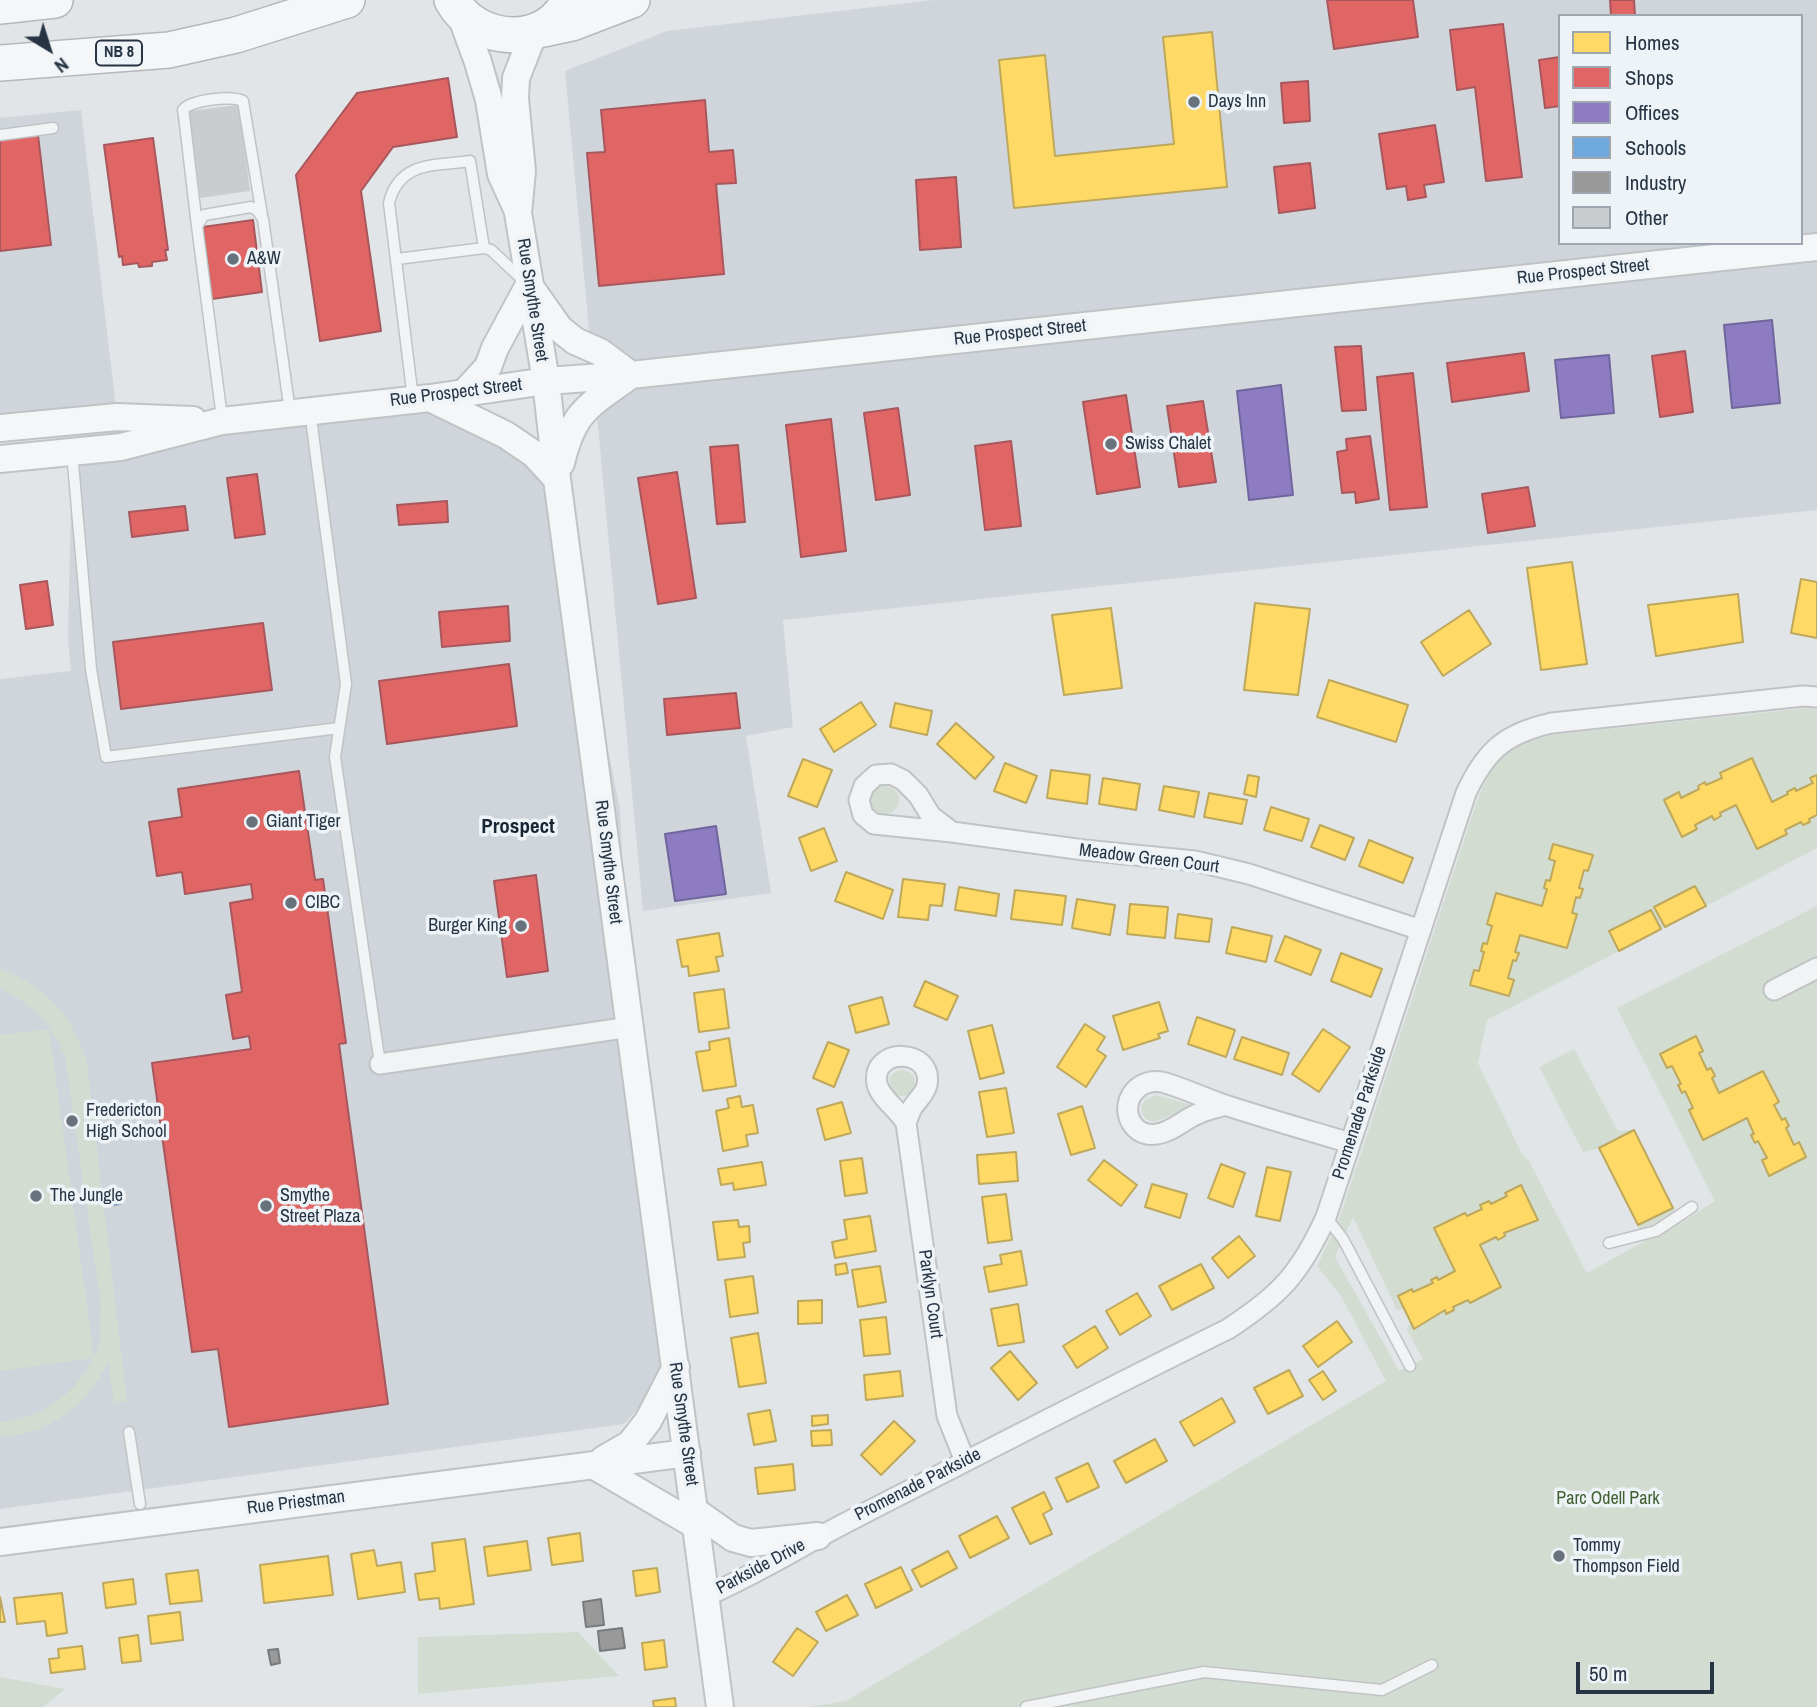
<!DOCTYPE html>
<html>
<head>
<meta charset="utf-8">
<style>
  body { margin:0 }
  #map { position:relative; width:1817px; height:1707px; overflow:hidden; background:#e2e5e7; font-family:"Archivo Narrow",sans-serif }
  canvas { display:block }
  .legend { position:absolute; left:1558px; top:14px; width:245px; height:231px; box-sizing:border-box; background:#eef3f7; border:2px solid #9ea7af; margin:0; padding:9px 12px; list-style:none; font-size:21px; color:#263443 }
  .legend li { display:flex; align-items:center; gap:14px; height:35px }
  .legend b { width:35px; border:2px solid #9ea7af }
  .north { position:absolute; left:14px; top:14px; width:70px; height:70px; -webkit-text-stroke:5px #eef3f7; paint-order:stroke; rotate:142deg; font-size:19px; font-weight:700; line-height:28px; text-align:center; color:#263443 }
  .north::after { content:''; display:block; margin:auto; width:24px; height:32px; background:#263443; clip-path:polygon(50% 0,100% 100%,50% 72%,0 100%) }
  .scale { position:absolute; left:1576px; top:1662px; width:138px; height:32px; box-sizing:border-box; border:4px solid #263443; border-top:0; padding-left:9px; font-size:21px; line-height:24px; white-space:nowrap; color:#263443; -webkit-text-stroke:5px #eef3f7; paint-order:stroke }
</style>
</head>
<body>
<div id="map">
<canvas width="1817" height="1707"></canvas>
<ul class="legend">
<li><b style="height:19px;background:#ffd966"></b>Homes</li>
<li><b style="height:19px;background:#e06666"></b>Shops</li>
<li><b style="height:19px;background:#8e7cc3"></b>Offices</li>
<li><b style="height:19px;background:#6fa8dc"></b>Schools</li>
<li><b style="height:19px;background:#999"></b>Industry</li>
<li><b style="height:19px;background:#cacdd0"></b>Other</li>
</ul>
<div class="north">N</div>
<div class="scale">50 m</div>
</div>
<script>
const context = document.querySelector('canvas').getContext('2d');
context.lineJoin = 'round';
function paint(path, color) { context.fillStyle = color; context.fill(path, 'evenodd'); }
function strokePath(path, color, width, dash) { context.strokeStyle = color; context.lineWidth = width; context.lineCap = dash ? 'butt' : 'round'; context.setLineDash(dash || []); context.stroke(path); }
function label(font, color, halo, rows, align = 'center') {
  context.font = font + ' "Archivo Narrow",sans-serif'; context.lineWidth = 7; context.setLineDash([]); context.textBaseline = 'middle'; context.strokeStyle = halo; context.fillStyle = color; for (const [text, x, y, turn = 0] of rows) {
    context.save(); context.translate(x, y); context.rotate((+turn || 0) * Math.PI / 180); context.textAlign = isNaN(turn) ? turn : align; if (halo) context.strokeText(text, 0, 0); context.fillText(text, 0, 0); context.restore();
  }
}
paint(new Path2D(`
  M934,0H1817V510L783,620L793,727L746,736L771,893L643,911L565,71L667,31ZM1560,16H1801V243H1560Z
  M81,110L117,417L0,428V118Z
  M442,400L553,484L620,809L630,1028L676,1367L624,1424L0,1509V679L71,671L68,638L72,452Z`), '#cfd5db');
paint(new Path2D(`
  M1809,708L1817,710V775L1811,778L1813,783L1796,791L1794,788L1787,792L1788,794L1772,802L1751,758L1720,773L1722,778L1706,785L1704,783L1698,785L1699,789L1681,798L1678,793L1664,800L1682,836L1696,829L1695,825L1712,816L1714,820L1721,817L1720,813L1736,805L1757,849L1787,835L1785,830L1801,822L1803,825L1810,822L1809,819L1817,815V848L1706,906L1695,886L1655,907L1665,927L1661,929L1650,910L1609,931L1619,951L1487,1020L1478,1063L1522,1154L1529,1161L1587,1273L1645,1241L1600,1148L1583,1152L1539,1067L1574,1049L1618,1131L1634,1130L1681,1223L1715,1201L1617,1008L1817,906V1707H808L846,1701L1386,1381L1341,1296L1317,1266L1339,1220L1476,804C1494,758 1503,747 1552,735ZM1549,859L1588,871L1584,870L1579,888L1582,889L1576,897L1572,913L1577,915L1567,948L1520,935L1515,952L1518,953L1517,960H1513L1508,978L1509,996L1470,985L1474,970L1479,971L1484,952L1481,951L1483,944H1487L1492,926L1487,924L1496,893L1542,906L1547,889L1546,880L1550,881L1555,861ZM1695,1036L1703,1051L1699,1053L1707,1070L1711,1068L1715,1076L1712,1078L1719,1093L1763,1071L1779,1102L1774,1105L1782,1120L1784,1119L1786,1128L1794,1145L1799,1143L1769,1175L1762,1161L1767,1158L1758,1141L1755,1143L1754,1134L1747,1118L1703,1139L1689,1110L1693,1108L1685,1091L1682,1093L1678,1086L1681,1084L1672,1066L1667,1068L1660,1053ZM1520,1185L1537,1220L1504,1233L1505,1236L1498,1239L1496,1237L1480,1245L1501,1287L1470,1302L1468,1300L1453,1307L1454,1310L1447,1313L1445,1310L1415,1329L1411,1323L1406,1328L1423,1359L1399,1371L1335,1257L1353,1217L1397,1310L1404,1309L1399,1296L1411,1289L1413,1292L1433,1283L1432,1280L1436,1277L1438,1280L1455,1271L1465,1213L1467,1216L1507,1196L1506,1192Z
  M871 800a14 14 0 1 1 28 0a14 14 0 1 1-28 0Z
  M0,969C48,987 73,1015 87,1064L127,1401L114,1403L108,1361C89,1405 48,1435 0,1437V1422C40,1420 76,1394 93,1358L0,1371V1035L49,1029L94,1357L100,1340L101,1305L65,1057C53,1026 32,1002 0,989Z
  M889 1083a13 13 0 1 1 26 0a13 13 0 1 1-26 0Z
  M1155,1095L1188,1104L1189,1108L1154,1122C1145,1121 1142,1115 1141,1107L1144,1101Z
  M578,1632L619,1676L418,1694V1637Z
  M0,1677L65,1689L43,1707H0Z`), '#d3dcd1');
const homes = new Path2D(`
  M1212,32L1227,187L1014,208L999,60L1045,55L1055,156L1174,144L1163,37Z
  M1572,562L1587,664L1541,670L1527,568Z
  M1801,579L1817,582V638L1791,633Z
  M1738,594L1743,642L1656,656L1648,605Z
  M1255,603L1310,609L1298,695L1244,690Z
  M1111,608L1122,688L1064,695L1052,615Z
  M1469,610L1491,644L1443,676L1421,642Z
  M1329,680L1408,705L1396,742L1317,717Z
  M861,702L876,725L834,752L820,729Z
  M895,703L932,711L927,735L890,727Z
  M956,723L994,757L975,779L937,744Z
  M1752,758L1772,802L1788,794L1787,792L1795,788L1796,791L1813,783L1810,778L1817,775V815L1809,819L1810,822L1803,825L1801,822L1785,830L1787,834L1757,849L1736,805L1720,813L1721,816L1714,820L1712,816L1695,825L1697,829L1682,837L1664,800L1679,792L1681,798L1699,789L1698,786L1705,782L1706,785L1722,778L1720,773Z
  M803,759L832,770L817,807L788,796Z
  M1005,763L1037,776L1026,803L994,791Z
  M1051,770L1090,775L1087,804L1047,798Z
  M1248,775L1259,777L1256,797L1244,794Z
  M1103,778L1140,784L1136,810L1099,804Z
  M1164,786L1199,792L1194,817L1159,810Z
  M1209,793L1247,800L1242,824L1204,817Z
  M1271,807L1309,819L1302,841L1264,830Z
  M1320,825L1354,838L1345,860L1311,847Z
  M824,828L837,861L811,871L799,838Z
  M1369,840L1413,858L1403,883L1359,866Z
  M1553,844L1593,855L1588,871L1584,870L1579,888L1583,889L1580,898L1576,897L1572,913L1577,914L1567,948L1520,935L1515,952L1519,953L1516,961L1513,960L1508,978L1514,980L1509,996L1470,985L1474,970L1479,971L1484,952L1481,951L1483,943L1487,944L1492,926L1487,924L1496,893L1542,906L1547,889L1544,888L1546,880L1550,881L1555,861L1549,859Z
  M846,872L893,890L883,919L835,901Z
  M903,879L945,884L942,906L930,905L928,920L898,917Z
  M1695,886L1706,906L1665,927L1654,907Z
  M959,887L999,894L996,916L955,910Z
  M1015,890L1066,896L1062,925L1011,919Z
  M1077,899L1115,905L1110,935L1072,928Z
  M1130,904L1168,907L1165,938L1127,934Z
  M1651,910L1661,929L1619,951L1609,931Z
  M1178,914L1212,919L1209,942L1175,938Z
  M1232,927L1272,936L1266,962L1226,953Z
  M719,933L723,956L716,957L719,971L689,976L688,966L682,967L677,940Z
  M1285,936L1321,950L1311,975L1275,961Z
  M1341,953L1382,969L1371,997L1331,981Z
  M925,981L958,996L947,1020L914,1006Z
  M724,989L729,1028L699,1032L694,993Z
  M882,997L889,1024L856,1033L849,1006Z
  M1159,1002L1168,1031L1158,1034L1160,1038L1123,1050L1113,1016Z
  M1197,1017L1235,1030L1226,1057L1188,1044Z
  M1085,1024L1105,1037L1097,1050L1106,1056L1086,1087L1057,1067Z
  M992,1025L1004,1073L980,1079L968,1031Z
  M1323,1029L1350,1047L1319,1092L1292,1074Z
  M1696,1036L1703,1051L1699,1053L1707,1070L1711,1068L1715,1076L1712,1078L1719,1093L1763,1071L1779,1102L1774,1105L1782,1120L1785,1118L1789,1126L1786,1128L1794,1145L1799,1142L1806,1157L1769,1176L1762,1160L1767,1158L1758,1141L1755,1143L1751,1135L1754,1134L1747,1118L1703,1140L1689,1110L1693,1108L1685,1091L1682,1093L1678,1085L1681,1084L1672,1066L1667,1068L1660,1054Z
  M1242,1037L1289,1053L1282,1075L1234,1059Z
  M729,1038L736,1086L703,1091L696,1052L710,1050L709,1042Z
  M828,1042L849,1050L834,1087L813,1078Z
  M1006,1088L1014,1133L987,1137L979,1092Z
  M740,1096L742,1107L753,1105L758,1133L746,1135L748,1146L723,1151L716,1111L729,1108L727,1099Z
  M842,1102L851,1133L825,1140L817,1109Z
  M1082,1106L1095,1148L1071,1155L1058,1114Z
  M1634,1130L1673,1208L1638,1225L1599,1148Z
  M1016,1152L1018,1181L979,1184L977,1155Z
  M862,1158L867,1193L845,1196L840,1161Z
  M1104,1160L1137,1185L1121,1206L1088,1180Z
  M762,1162L766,1185L734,1190L733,1183L721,1185L718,1169Z
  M1221,1164L1245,1173L1233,1207L1208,1198Z
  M1267,1167L1291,1172L1280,1221L1256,1216Z
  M1152,1184L1187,1194L1180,1218L1145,1207Z
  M1521,1185L1538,1220L1504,1233L1505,1236L1498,1240L1496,1237L1480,1245L1501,1287L1470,1303L1468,1300L1453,1307L1454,1310L1446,1314L1445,1310L1414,1329L1398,1296L1412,1289L1413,1292L1433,1283L1431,1280L1437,1277L1438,1280L1455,1271L1434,1228L1465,1213L1467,1216L1482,1209L1480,1205L1489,1201L1491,1204L1507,1196L1505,1193Z
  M1006,1194L1012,1240L988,1243L982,1197Z
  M870,1216L876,1251L835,1258L832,1242L847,1239L844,1220Z
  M738,1220L739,1227L749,1226L750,1242L743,1243L745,1257L718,1260L713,1222Z
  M1239,1236L1255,1256L1228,1278L1212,1258Z
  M1021,1251L1027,1285L989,1292L984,1267L1002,1264L1000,1255Z
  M846,1263L848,1273L836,1275L835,1265Z
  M1201,1264L1214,1288L1172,1310L1159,1286Z
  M880,1266L886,1302L858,1307L852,1270Z
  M753,1276L758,1313L730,1317L725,1280Z
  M1137,1293L1151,1316L1120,1335L1106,1311Z
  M822,1300V1323L798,1324V1301Z
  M1018,1304L1024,1342L998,1346L991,1309Z
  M886,1317L890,1354L864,1356L860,1320Z
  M1337,1321L1352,1342L1318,1367L1303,1346Z
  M1095,1326L1108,1348L1077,1368L1063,1346Z
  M758,1333L766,1383L739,1387L731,1338Z
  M1010,1351L1037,1383L1018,1400L991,1368Z
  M1289,1370L1303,1396L1268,1414L1254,1388Z
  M900,1371L903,1396L866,1400L864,1375Z
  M1323,1371L1336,1391L1323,1400L1309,1380Z
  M1222,1398L1235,1422L1194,1446L1180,1422Z
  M770,1410L776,1441L754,1445L748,1414Z
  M828,1415V1424L812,1426V1416Z
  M894,1421L915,1441L881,1475L861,1455Z
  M831,1430L832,1445L812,1446L811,1431Z
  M1155,1439L1167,1461L1126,1483L1114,1461Z
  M1088,1463L1099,1487L1067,1502L1056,1478Z
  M793,1464L795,1490L758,1494L755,1468Z
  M1044,1492L1052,1509L1043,1514L1052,1534L1030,1544L1012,1508Z
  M997,1516L1009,1538L970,1558L959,1536Z
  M580,1533L583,1561L552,1565L548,1538Z
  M465,1539L474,1604L440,1609L439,1598L419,1600L415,1574L435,1571L432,1543Z
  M527,1541L531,1570L488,1576L484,1547Z
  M374,1550L377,1566L401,1562L405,1592L358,1599L351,1554Z
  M948,1551L957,1568L921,1587L912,1570Z
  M328,1556L333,1595L264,1603L260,1565Z
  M901,1567L912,1590L876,1608L865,1584Z
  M657,1568L660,1592L636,1596L633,1571Z
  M198,1570L202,1601L170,1604L166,1574Z
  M133,1579L136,1604L106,1608L103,1583Z
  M62,1593L67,1633L47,1636L45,1621L17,1624L14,1598Z
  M847,1595L858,1615L826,1631L816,1612Z
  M0,1597L5,1622H0Z
  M180,1612L183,1640L151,1644L148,1616Z
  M797,1628L818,1642L793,1676L773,1662Z
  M138,1635L141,1661L122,1663L119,1638Z
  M664,1640L667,1667L645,1670L642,1643Z
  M82,1646L85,1669L51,1673L49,1659L59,1658L58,1649Z
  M675,1698L676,1707H654L653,1701Z`);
paint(homes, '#ffd966');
strokePath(homes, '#bea85c', 2);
const shops = new Path2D(`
  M1327,0H1413L1418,37L1334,49Z
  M1610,0H1634L1635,16H1611Z
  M1503,24L1522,177L1486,181L1475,87L1457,90L1450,30Z
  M1560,57V106L1545,108L1539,60Z
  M448,78L457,137L393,147L361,191L381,331L320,341L296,175L357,93Z
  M1308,81L1310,121L1284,123L1281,83Z
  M705,100L709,152L733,150L736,183L716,184L724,274L599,286L587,153L605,152L601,110Z
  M1435,125L1444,182L1424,185L1426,197L1408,200L1406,186L1387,189L1379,134Z
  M38,135L51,245L0,251V139Z
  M153,138L168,250H165L167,260L152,262V266L139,267L138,263L123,265L122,256L119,257L104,145Z
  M1310,163L1315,208L1279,213L1274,167Z
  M956,177L961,247L920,250L916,180Z
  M253,220L262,292L212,299L203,227Z
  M1361,346L1366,410L1342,411L1335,347Z
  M1685,351L1693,412L1660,417L1652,356Z
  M1524,353L1529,391L1452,402L1447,363Z
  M1413,373L1427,507L1390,510L1377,377Z
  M1126,395L1140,487L1097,494L1083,402Z
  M1203,401L1216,482L1179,487L1167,406Z
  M898,408L910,495L876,500L864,413Z
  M831,419L846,551L801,557L786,425Z
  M1370,436L1379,499L1356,503L1355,492L1342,493L1337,452L1347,450L1346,439Z
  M1011,441L1021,526L985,530L975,446Z
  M738,445L745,522L717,524L710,447Z
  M677,472L696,598L658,604L638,478Z
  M257,474L265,534L235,538L227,478Z
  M1528,487L1535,526L1488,533L1482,494Z
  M447,501L448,522L399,525L397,505Z
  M185,506L188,530L132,537L129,512Z
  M47,581L53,625L26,629L20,585Z
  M508,606L510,641L442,647L439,612Z
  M263,623L272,690L121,709L113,642Z
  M509,664L517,726L387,744L379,681Z
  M736,693L740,728L667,735L664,699Z
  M299,771L315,880L323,879L346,1043L339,1044L388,1404L229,1427L218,1349L192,1352L152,1063L251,1049L249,1036L233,1039L226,995L242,992L230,903L253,899L251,884L185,894L182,872L157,876L149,822L182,817L178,789Z
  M536,875L548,971L507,977L494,881Z`);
paint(shops, '#e06666');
strokePath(shops, '#a8575c', 2);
const offices = new Path2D(`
  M1772,320L1780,403L1732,408L1724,325Z
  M1609,355L1614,413L1561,418L1555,360Z
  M1281,385L1293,495L1249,500L1237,391Z
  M716,826L726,894L675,901L665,834Z`);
paint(offices, '#8e7cc3');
strokePath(offices, '#6f669d', 2);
const schools = new Path2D(`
  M118,1189L120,1204L108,1205L106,1191Z`);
paint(schools, '#6fa8dc');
strokePath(schools, '#5985ae', 2);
const industry = new Path2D(`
  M601,1599L604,1625L586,1627L583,1602Z
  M622,1628L625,1648L600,1651L598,1631Z
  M278,1649L280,1663L271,1665L268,1650Z`);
paint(industry, '#999');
strokePath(industry, '#767b7f', 2);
paint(new Path2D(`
  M239,105L250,191L200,198L189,111Z`), '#cacdd0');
const lane = new Path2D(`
  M0,135L53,128
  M197,226L184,116L183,110C190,100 232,95 243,101L262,215
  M397,259L484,248L491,250L524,281
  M413,399L389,203C399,161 435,166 470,161L484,248
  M310,411L346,684L335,757L380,1064
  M222,418L197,226L204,215L251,207L257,210L263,219L290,412
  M72,452L91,669L106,757L339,728
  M1326,1217L1343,1239L1410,1366
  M1609,1243L1656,1231L1692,1207
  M129,1432L140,1504
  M1026,1707L1204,1672L1382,1690L1432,1665`);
const street = new Path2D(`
  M952,832L931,816L918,795L903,780L891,774L876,775L864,786L859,800L863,815L874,824L952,832L1084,850L1195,861L1249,874L1421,930
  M1774,990L1817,968
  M380,1064L630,1027
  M1225,1105C1217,1108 1208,1109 1200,1113C1185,1118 1173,1132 1157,1134C1128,1139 1116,1100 1142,1085C1148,1082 1156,1081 1162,1082C1184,1088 1206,1099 1228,1106C1268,1119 1310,1131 1350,1143
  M906,1123C908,1118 910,1112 912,1108C917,1100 925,1094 927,1085C934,1047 870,1047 877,1084C880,1098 899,1110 906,1123L947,1416L965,1461
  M704,1597C758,1574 807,1542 859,1516C982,1453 1104,1390 1228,1329C1280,1295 1300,1274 1326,1217L1466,793C1486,750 1506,733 1552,723L1803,696L1817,697`);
const secondary = new Path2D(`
  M460,13L478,62L489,100L501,174L518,211
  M534,32L516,78L515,99L522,171L518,213L546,381L557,479L720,1707
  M533,291L560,329L575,341L600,352L631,375
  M464,393L488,367L495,348L529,285
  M430,398L506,435L534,454L557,479
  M0,428L117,417L193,420
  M0,459L121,447L222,421L430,398L546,381L631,375L1817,247
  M561,463C574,409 589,406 631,375
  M604,1459L630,1444L648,1421L676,1367
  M593,1465L697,1526
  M695,1511L733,1538L751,1543L818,1536
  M0,1542L687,1453`);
const highway = new Path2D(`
  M452,0C476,44 547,49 569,0
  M0,6L55,0
  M544,29L572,23L632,0
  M0,63L169,50L236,35L347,0`);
strokePath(lane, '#c0c3c5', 13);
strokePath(street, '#c0c3c5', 23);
strokePath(secondary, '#c0c3c5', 30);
strokePath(highway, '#b4b8bc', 38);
strokePath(lane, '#f1f3f4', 10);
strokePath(street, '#f1f3f4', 19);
strokePath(secondary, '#f5f6f7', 26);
strokePath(highway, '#f5f6f7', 35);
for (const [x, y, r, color] of [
  [1194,102,7,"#68727c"],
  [233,259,7,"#68727c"],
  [1111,444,7,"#68727c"],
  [252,822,7,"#68727c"],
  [291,903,7,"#68727c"],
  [521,926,7,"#68727c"],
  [72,1121,7,"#68727c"],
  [36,1196,7,"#68727c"],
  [266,1206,7,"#68727c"],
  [1559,1556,7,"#68727c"]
]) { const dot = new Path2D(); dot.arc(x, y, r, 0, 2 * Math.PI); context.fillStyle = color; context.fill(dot); strokePath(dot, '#eef3f7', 2.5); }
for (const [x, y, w] of [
  [119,53,46]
]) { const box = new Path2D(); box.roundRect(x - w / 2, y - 12.5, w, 25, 5); context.fillStyle = '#eef3f7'; context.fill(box); strokePath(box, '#263443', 2); }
label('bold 16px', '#263443', null, [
  ["NB 8",119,53]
]);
label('18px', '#263443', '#eef3f7', [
  ["Days Inn",1208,102],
  ["A&W",247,259],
  ["Swiss Chalet",1125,444],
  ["Giant Tiger",266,822],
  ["CIBC",305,903],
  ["Burger King",507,926,"right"],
  ["Fredericton",86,1111],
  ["High School",86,1132],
  ["The Jungle",50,1196],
  ["Smythe",280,1196],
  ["Street Plaza",280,1217],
  ["Tommy",1573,1546],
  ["Thompson Field",1573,1567]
], 'left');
label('18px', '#263443', '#eef3f7', [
  ["Rue Prospect Street",1583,272,-6],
  ["Rue Smythe Street",532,300,81],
  ["Rue Prospect Street",1020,333,-6],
  ["Rue Prospect Street",456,393,-7],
  ["Meadow Green Court",1149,859,7],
  ["Rue Smythe Street",608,862,83],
  ["Promenade Parkside",1360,1113,-72],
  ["Parklyn Court",930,1294,82],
  ["Rue Smythe Street",683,1424,82],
  ["Promenade Parkside",918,1485,-27],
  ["Rue Priestman",296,1503,-7],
  ["Parkside Drive",761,1567,-28]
]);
label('18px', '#416031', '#eef3f7', [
  ["Parc Odell Park",1608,1499]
]);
label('bold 21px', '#182533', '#eef3f7', [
  ["Prospect",518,827]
]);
</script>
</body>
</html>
